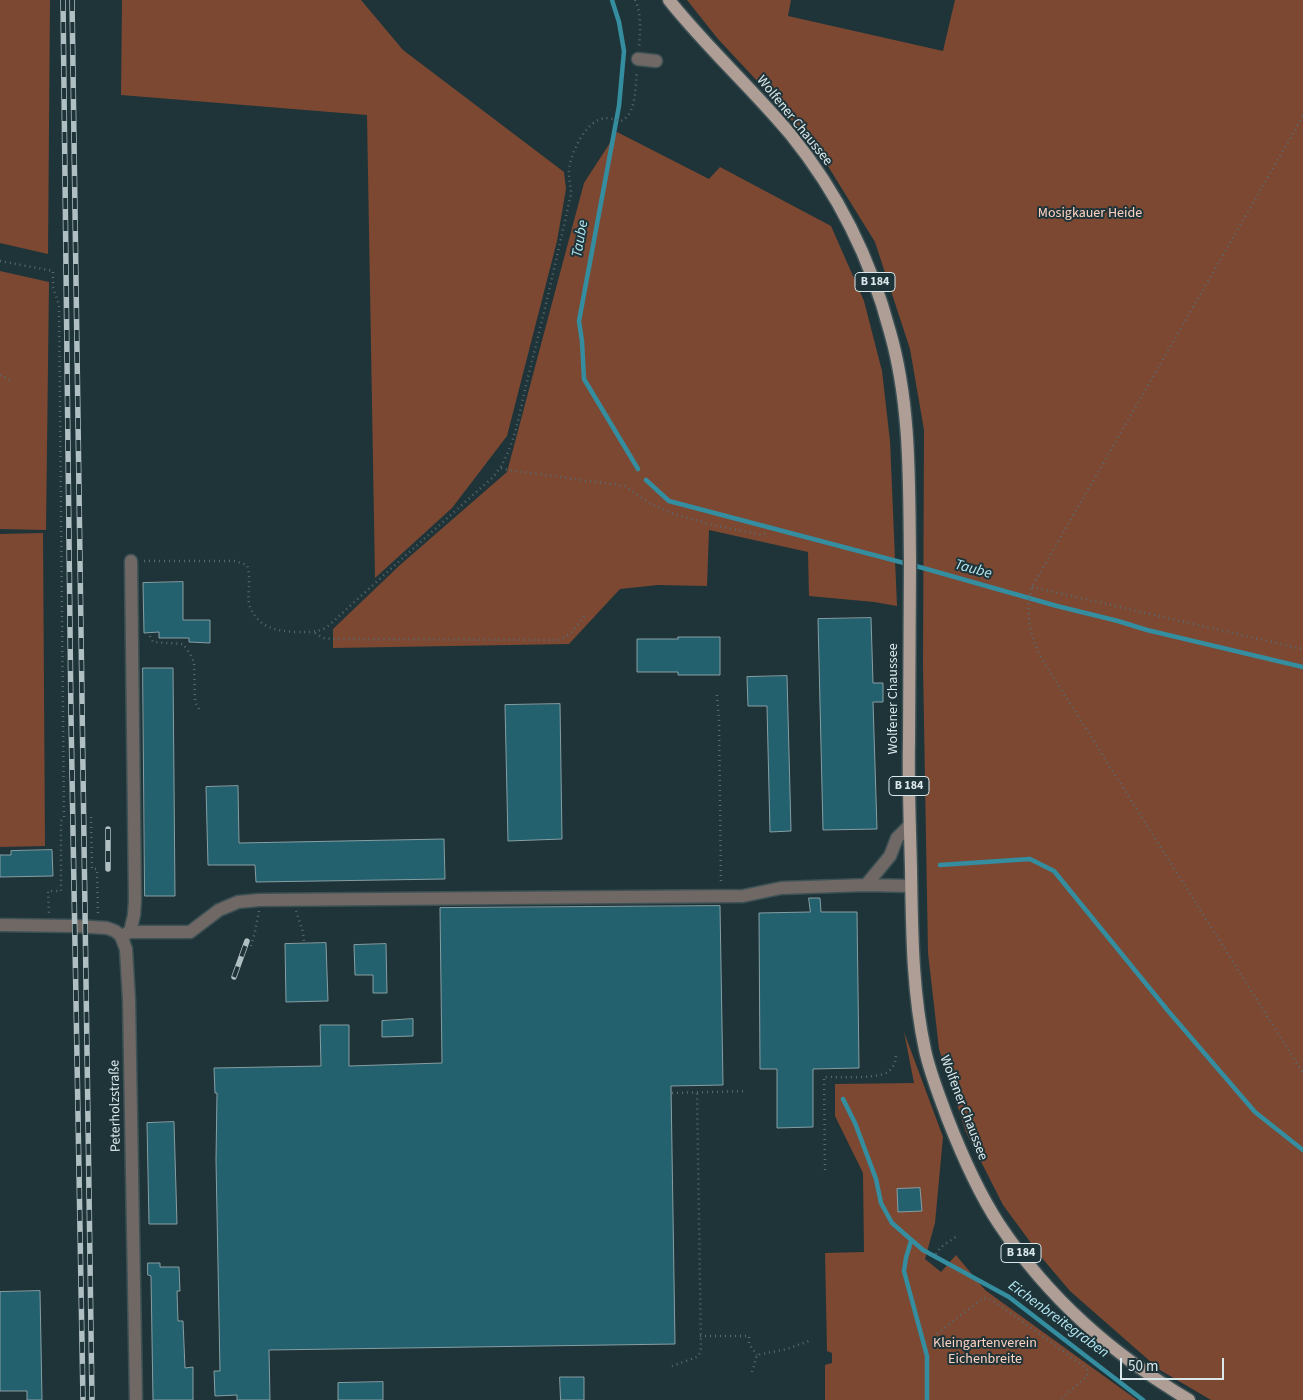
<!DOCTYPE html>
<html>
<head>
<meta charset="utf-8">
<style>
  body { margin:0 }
  #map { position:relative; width:1303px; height:1400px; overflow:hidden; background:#1f3439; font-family:"Source Sans 3",sans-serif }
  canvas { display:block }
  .scale { position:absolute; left:1120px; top:1358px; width:104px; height:22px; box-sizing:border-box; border:2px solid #dbe8eb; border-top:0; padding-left:6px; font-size:15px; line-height:18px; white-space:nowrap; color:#dbe8eb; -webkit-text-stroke:4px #1f3439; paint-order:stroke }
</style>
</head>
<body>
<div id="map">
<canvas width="1303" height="1400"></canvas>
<div class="scale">50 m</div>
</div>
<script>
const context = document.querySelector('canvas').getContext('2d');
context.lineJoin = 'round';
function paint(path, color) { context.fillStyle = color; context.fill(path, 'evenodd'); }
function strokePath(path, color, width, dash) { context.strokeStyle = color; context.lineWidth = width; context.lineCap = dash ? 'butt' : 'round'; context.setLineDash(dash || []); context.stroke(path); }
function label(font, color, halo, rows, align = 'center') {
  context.font = font + ' "Source Sans 3",sans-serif'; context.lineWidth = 4; context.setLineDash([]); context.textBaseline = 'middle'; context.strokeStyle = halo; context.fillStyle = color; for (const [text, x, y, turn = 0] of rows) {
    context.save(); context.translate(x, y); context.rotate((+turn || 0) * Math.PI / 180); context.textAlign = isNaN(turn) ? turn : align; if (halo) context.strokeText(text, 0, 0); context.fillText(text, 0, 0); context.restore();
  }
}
paint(new Path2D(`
  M0,0H50L48,254L0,243Z
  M122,0H361L403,50L564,172L566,189L557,241L507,436L452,508L375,578L367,115L121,95Z
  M687,0H791L788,16L943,51L955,0H1303V1400H1211L1160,1370L1070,1291L1042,1258L1003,1205L966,1132L939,1049L928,953L923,665L924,430L910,349L875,242L826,163L774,99L718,39Z
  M617,132L709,179L720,167L831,226L864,301L882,371L890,441L897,606L874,602L809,596L808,552L709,530L707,586L658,585L620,589L569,644L333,648V629L400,565L507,472L584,183Z
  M0,271L49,282L46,530L0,529Z
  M43,533L45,846L0,847V534Z
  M904,1032L943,1137L935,1223L925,1259L941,1272L956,1255L985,1290L1137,1400H825V1365L832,1363V1353L827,1351L825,1253L864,1252L863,1173L835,1116V1084L914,1083Z`), '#7c4832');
strokePath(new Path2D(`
  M612,0L619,22L624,51L619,106L579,321L582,341L584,379L638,469
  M646,480L669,501L923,568L1057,606L1118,621L1147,630L1303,667
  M940,865L1030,859L1054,871L1169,1012L1255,1112L1303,1150
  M843,1099L855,1123L876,1179L881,1203L892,1223L923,1250L1009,1297L1143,1400
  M911,1241L906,1258L904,1271L927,1356V1400`), '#358da0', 4.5);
const building = new Path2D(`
  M183,582V620H210V643L189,642V638H159V632L144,633L143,583Z
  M871,618L873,683H883V702H873L877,829L823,830L818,619Z
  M678,637H720V675H678V672H637V639H678Z
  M143,668H173L175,896H145Z
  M787,676L791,831L770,832L767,706H748L747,677Z
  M560,704L562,839L508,841L505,705Z
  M238,786L239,843L444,839L445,879L256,882L255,865H208L206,787Z
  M52,850L53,876L0,877V855H11V851Z
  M809,898H820L821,912H857L859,1068L813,1069V1127L777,1128V1069H760L759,913L810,912Z
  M720,906L723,1085L671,1086L675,1344L269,1350L270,1400H237V1395L215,1396L214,1371H220L216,1160L217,1093H215L214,1068L321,1066L320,1025H349V1066L442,1063L440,908Z
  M326,943L328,1001L286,1002L285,944Z
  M386,944L387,993H373V975H355L354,945Z
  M413,1019V1036L382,1037V1021Z
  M174,1122L177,1224H149L147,1123Z
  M920,1188L922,1211L898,1212L897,1189Z
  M148,1263H160V1267H179L180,1291H177L178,1321H183L185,1368L193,1367V1400H153L151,1276L148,1275Z
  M40,1291L42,1400H27V1391H0V1292Z
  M560,1377H584V1400H561Z
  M383,1382V1400H338V1383Z`);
paint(building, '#24616e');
strokePath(building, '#869ea4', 1);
const minor = new Path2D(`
  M638,59L656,61
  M866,885L890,856L897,838L910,825
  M0,925L75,926L107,928L115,931L121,936L126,949L129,1000L136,1400
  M130,932L134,915L135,900L131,561
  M121,936L130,932H190L219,910L238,902L259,900L743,896L781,888L866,885L911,886`);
const major = new Path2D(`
  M669,0C707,48 752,88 791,135C838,193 871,260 890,332C911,405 909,484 910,560C910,620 909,681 909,742C908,784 910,826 911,869C912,929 912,990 925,1050C930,1073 939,1095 947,1117C961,1153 978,1192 999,1224C1049,1299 1112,1354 1189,1400`);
strokePath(minor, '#3d5155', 15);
strokePath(major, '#3d5155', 15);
strokePath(new Path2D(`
  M635,0C642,14 640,32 639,48
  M1303,116L1032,587C1025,613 1029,631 1040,656L1303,1073
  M0,261L53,271V287L59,305L64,818L61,821V891H48L49,914
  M0,375L12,381
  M501,468L508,470L625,486L649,503L671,513L705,523L761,535L766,533
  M144,561H235L247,565C252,580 246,597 250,607C259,628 276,631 296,632C309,632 313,633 326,628L395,565L493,477C515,451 519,413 527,381C543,319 557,256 571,194C571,187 569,181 569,174C568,157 585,120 605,118C610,118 616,120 621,121C637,114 635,86 637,71
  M1032,587L1303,649
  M315,633L323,638L333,639L560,640L570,634L587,613
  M150,636L153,642L183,644C187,649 192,657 194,662L195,702L199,709
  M717,695L719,721L721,884
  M91,817L92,869H97L98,915
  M296,911L303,932L304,942
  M251,946L255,932L259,911
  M672,1093L747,1091
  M825,1170L824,1077C838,1077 877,1079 888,1072C894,1067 896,1061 896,1054
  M936,1254L941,1247L957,1236
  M700,1336H749V1344L757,1355
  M933,1337L983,1298L992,1300L1085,1367L1087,1370V1376L1060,1400
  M672,1366C677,1364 696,1358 698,1356C700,1354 700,1351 701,1348L697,1092
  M752,1372L757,1355L787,1349L809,1341`), '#586a6f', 2.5, [1, 4]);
strokePath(minor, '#706864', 12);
strokePath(major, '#af9e96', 12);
const rail = new Path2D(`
  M63,0L71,716L83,1400
  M72,0L92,1400
  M108,829V869
  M234,977L247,941`);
strokePath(rail, '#b0bfc2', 5.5);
strokePath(rail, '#1f3439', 4, [11]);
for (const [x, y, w] of [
  [875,282,40],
  [909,786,40],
  [1021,1253,40]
]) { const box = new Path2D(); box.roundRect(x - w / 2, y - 9.5, w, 19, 4); context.fillStyle = '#1f3439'; context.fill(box); strokePath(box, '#dbe8eb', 1); }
label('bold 12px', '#dbe8eb', null, [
  ["B 184",875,282],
  ["B 184",909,786],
  ["B 184",1021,1253]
]);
label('14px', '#dbe8eb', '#1f3439', [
  ["Wolfener Chaussee",794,121,51],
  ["Wolfener Chaussee",894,699,-90],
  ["Peterholzstraße",116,1106,-91],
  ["Wolfener Chaussee",963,1108,69]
]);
label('14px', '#fed2c0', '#1f3439', [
  ["Mosigkauer Heide",1090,214],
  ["Kleingartenverein",985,1344],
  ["Eichenbreite",985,1360]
]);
label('italic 15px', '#b4e8f5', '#1f3439', [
  ["Taube",581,239,-80],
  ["Taube",973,570,15],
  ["Eichenbreitegraben",1058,1320,36]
]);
</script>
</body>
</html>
